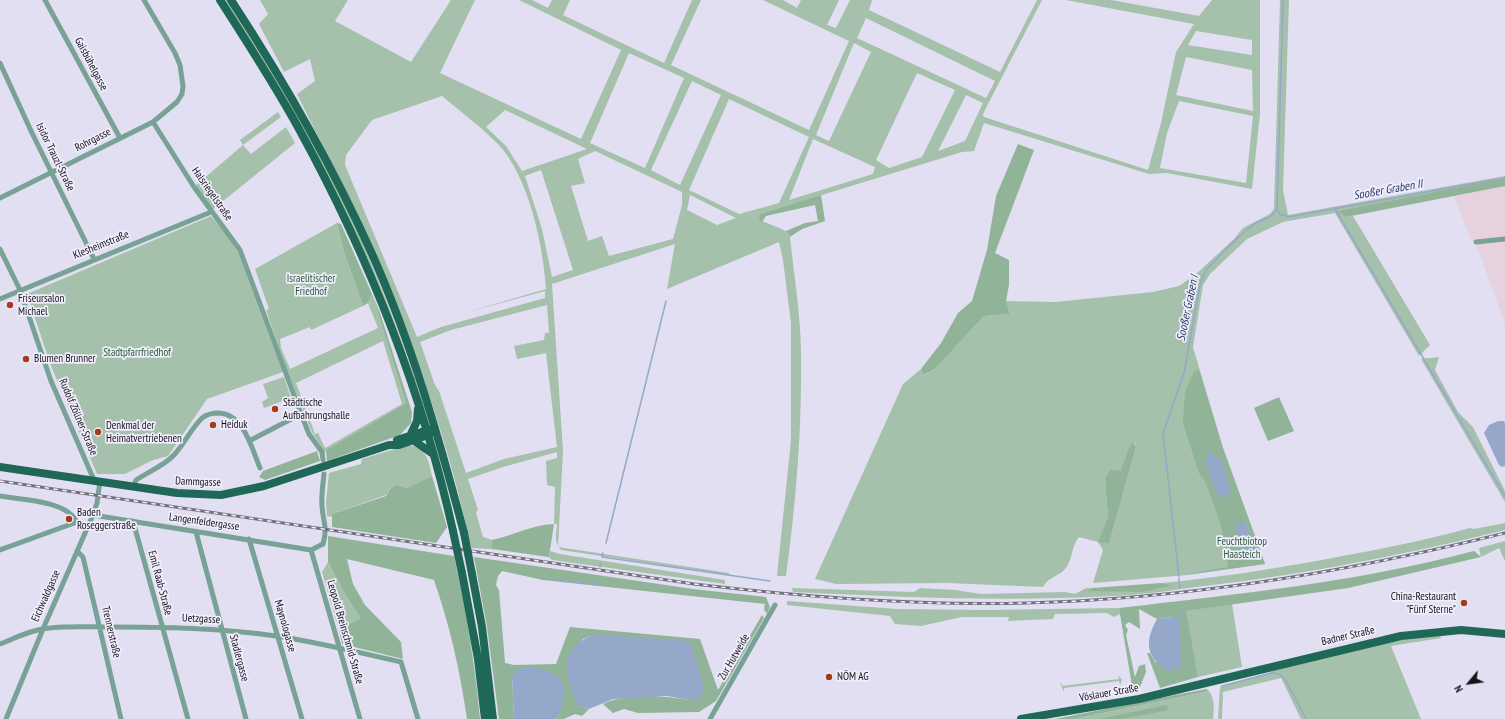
<!DOCTYPE html>
<html>
<head>
<meta charset="utf-8">
<style>
  body { margin:0 }
  #map { position:relative; width:1505px; height:719px; overflow:hidden; background:#e2dff2; font-family:"PT Sans Narrow",sans-serif }
  canvas { display:block }
  .north { position:absolute; left:1449px; top:663px; width:40px; height:40px; -webkit-text-stroke:3px #f0edfc; paint-order:stroke; rotate:241deg; font-size:11px; font-weight:700; line-height:16px; text-align:center; color:#141319 }
  .north::after { content:''; display:block; margin:auto; width:14px; height:18px; background:#141319; clip-path:polygon(50% 0,100% 100%,50% 72%,0 100%) }
</style>
</head>
<body>
<div id="map">
<canvas width="1505" height="719"></canvas>
<div class="north">N</div>
</div>
<script>
const context = document.querySelector('canvas').getContext('2d');
context.lineJoin = 'round';
function paint(path, color) { context.fillStyle = color; context.fill(path, 'evenodd'); }
function strokePath(path, color, width, dash) { context.strokeStyle = color; context.lineWidth = width; context.lineCap = dash ? 'butt' : 'round'; context.setLineDash(dash || []); context.stroke(path); }
function label(font, color, halo, rows, align = 'center') {
  context.font = font + ' "PT Sans Narrow",sans-serif'; context.lineWidth = 3.5; context.setLineDash([]); context.textBaseline = 'middle'; context.strokeStyle = halo; context.fillStyle = color; for (const [text, x, y, turn = 0] of rows) {
    context.save(); context.translate(x, y); context.rotate((+turn || 0) * Math.PI / 180); context.textAlign = isNaN(turn) ? turn : align; if (halo) context.strokeText(text, 0, 0); context.fillText(text, 0, 0); context.restore();
  }
}
paint(new Path2D(`
  M1505,186V324L1477,246L1471,240L1454,196Z`), '#e6d1df');
paint(new Path2D(`
  M224,0H228C255,44 283,87 308,132C360,225 397,323 430,423L428,426L364,253Z
  M260,0H348L335,21L411,62L451,0H475L440,73L581,139L621,50L519,0H532L548,8L552,0H570L563,15L664,63L692,0H701L671,65L809,130L849,41L763,0H783L797,8L801,0H839L827,25L836,28L850,0H872L869,10L1000,72L1037,0H1042L989,102L983,114L984,117L1148,170L1161,123L1176,52L1194,24L1066,0H1111L1199,16L1212,0H1260V114L1252,189L1167,173L1149,174L984,123L974,151L962,152L760,214V220L786,231L790,237C794,276 801,316 801,355C802,430 796,503 786,576H777L791,440V323L783,260L779,242L667,289L675,244L552,284L563,451L558,547L729,573V575L561,550C554,542 556,535 557,524H554L555,487L547,485L546,461L557,458V452L503,467L468,479L478,510L476,512L483,537L492,540V549L471,548C438,386 370,240 297,94L315,81L310,59L284,72L259,24L268,14ZM866,18L995,81L986,98L857,38ZM1196,31L1252,40V55L1188,45ZM854,43L871,52L829,141L816,135ZM629,53L684,78L645,168L590,143ZM1186,57L1252,70L1253,111L1176,95ZM917,73L955,90L922,157L889,168L876,160ZM692,81L721,95L680,185L651,170ZM966,95L983,103L965,141L938,151ZM442,96C461,112 481,127 498,144C529,177 543,245 546,289L464,313L545,291V298L441,327L417,337L345,165L346,155L372,120ZM729,99L809,137L779,203L739,214L689,190ZM1179,101L1253,116L1246,183L1160,168L1167,133ZM505,110L587,149L522,171L506,146L486,127ZM813,139L875,167L873,174L789,200ZM595,151L682,192V205L673,239L609,256L602,236L588,241L571,186L585,183L578,159ZM541,170L573,270L552,277L542,229L525,176ZM690,195L736,218L717,225L687,210ZM547,305L549,333H545L544,340L514,346L517,359L546,353L557,447L504,459L466,473L439,391L435,385L420,342L451,330Z
  M1280,0H1289L1283,190L1288,215L1505,176V178L1339,211L1346,217L1353,216L1430,345L1419,356L1335,213L1283,222L1247,239L1210,274L1203,285L1193,347L1223,448L1265,564L1188,574L1187,575L1093,583L1103,550L1098,542L1079,537C1071,546 1073,560 1065,569C1058,577 1048,577 1043,587L947,583L836,584L815,579L903,384L921,369L924,375L935,369L984,316L1010,314L1006,301L1055,302L1153,292L1179,286L1195,275L1234,239L1243,228L1270,214L1274,209ZM1134,442L1136,447L1109,544L1099,542L1108,517L1105,479L1120,471L1128,450Z
  M278,112L281,117L243,145L251,154L286,127L295,143L212,210L195,186L243,145L240,140Z
  M211,216L228,236L239,254L283,372L207,399L168,456L153,460L125,474H97L51,366L27,294Z
  M337,223L344,252L363,306L311,330L310,327L280,339L281,348L290,369L378,328L368,303L372,294L379,310H377L406,403L326,450L325,453L312,432L287,371L266,310L269,309L255,269ZM383,341L402,404L325,448L318,433L315,434L296,383Z
  M1439,357L1435,370L1458,412L1473,427L1505,491V502L1421,359Z
  M284,377L291,398L264,408L262,402L268,398L263,384Z
  M408,445C426,447 429,460 432,476L406,488L397,485L391,488L386,495L332,514V517L327,516L326,503L329,473L361,464L362,459Z
  M1505,523V530L1493,533C1397,556 1302,575 1204,586C1173,590 1143,595 1112,596C1005,602 900,597 793,592L792,588L914,592L920,588L955,590L981,594L1065,592L1075,594L1086,588H1092L1087,590L1172,585L1161,583C1217,578 1272,569 1327,559C1375,550 1423,541 1470,528L1474,529Z
  M1505,541V561L1499,548L1481,557L1479,548Z
  M550,551L560,554L725,580V584L552,560L549,557Z
  M328,562L346,596L362,618L339,630L322,572Z
  M787,601L897,609L986,610L1119,608L1120,614L1114,617L1107,613L1055,614L1053,619L1008,621L1009,617H962L921,626L895,624L890,616L787,605Z
  M1232,604L1242,667L1198,677L1185,611Z
  M1440,635L1441,638L1391,646L1421,719H1301L1281,678L1223,692L1222,719H1218L1220,687L1271,672L1276,669L1409,638Z
  M1118,675L1122,680L1120,685L1119,681L1064,688V692L1060,683H1061L1062,686L1119,679Z
  M1209,691C1215,699 1214,710 1213,719H1073Z`), '#a5c0ab');
paint(new Path2D(`
  M1018,144L1034,150L995,253L1009,260V285L1006,301L1010,314L984,316L935,369L923,375L921,369L941,343L958,313L972,301L987,250L996,196Z
  M1505,178V186L1346,217L1338,211Z
  M821,195L825,221L802,229L790,237L786,231L805,223L818,221L815,205L766,216L762,222L759,220L760,214Z
  M337,223L341,224L372,294L368,303L363,306L344,252Z
  M377,310H379L412,412L411,423L400,435L327,461L326,450L406,403Z
  M1199,370L1223,448L1265,564L1187,575V574L1228,567L1221,525L1205,481L1199,473L1183,423L1185,393L1194,371ZM1246,522L1258,555L1245,559L1235,526Z
  M1279,397L1294,431L1268,441L1254,408Z
  M1133,442L1136,447L1109,544L1098,542L1108,517L1105,479L1110,470L1120,471L1128,450Z
  M317,451L320,461L265,480L259,477L263,471Z
  M432,476L447,527L436,543L332,527V514L386,496L391,488L397,485L406,488Z
  M554,524L549,557L492,549V540C515,535 531,525 554,524Z
  M328,536L454,556C466,610 475,664 480,719H467C460,671 450,626 434,580L347,559L353,584L365,605L401,642L403,659L342,644L339,630L361,618L346,596L328,562Z
  M1474,551L1481,557L1348,588L1186,611L1198,677L1160,688L1147,653H1150L1156,663L1174,617L1157,619L1139,609L1140,629L1129,622L1125,625L1128,630L1126,635L1135,677L1139,666L1145,664L1146,672L1138,692H1133L1119,608C1239,594 1358,582 1474,551Z
  M474,557L693,589L766,597L770,607L767,614L764,610L765,604L543,580L502,571L498,576L496,585L499,590L505,663L514,665L556,664L570,627L700,639L718,690L762,615L764,618L716,701L699,712L638,713L624,709L613,713L603,704C625,693 665,696 689,700L595,634L583,639L571,653L579,706L589,709L582,716L575,714L564,719H555L560,714L512,677L514,719H499L487,627Z
  M1161,583L1173,585L1142,592L1086,591L1092,588Z
  M1206,689L1209,691L1073,719H1055Z
  M1167,705L1168,710L1121,719H1098Z`), '#91b398');
paint(new Path2D(`
  M1498,421H1504L1505,424V466L1502,467L1499,465L1484,433L1489,425Z
  M1209,451L1222,461L1231,493L1218,498L1205,462Z
  M1245,521L1258,555L1245,559L1235,526Z
  M1174,617L1180,620L1181,668L1168,671C1146,657 1144,642 1157,619Z
  M595,634L689,641L693,648L704,690L700,698L689,700L667,696L613,699L589,709L579,706C566,676 555,650 595,634Z
  M519,667L538,668L555,674L565,686L560,714L555,719H514L512,677Z`), '#95a8c9');
strokePath(new Path2D(`
  M1277,209L1280,214L1288,217L1505,178
  M1335,209L1505,496
  M606,543L666,301
  M603,553L602,557L770,581
  M600,567L601,563
  M1179,577L1163,433L1184,373L1200,285L1206,270L1235,240L1255,223L1270,217L1277,209L1283,0
  M552,579L597,585L598,578
  M1179,579L1180,588
  M1180,620L1182,610
  M1222,686L1272,673L1279,674L1285,679L1306,719`), '#95a8c9', 1.5);
strokePath(new Path2D(`
  M45,0L120,138
  M0,63L32,133L94,259
  M153,122L194,187L240,250L301,414L309,434L322,452L323,460
  M0,198L153,122L177,102L182,94L183,86L180,65L175,53L144,0
  M1476,242L1505,239
  M0,249L20,290L51,381L94,480
  M0,299L211,212
  M249,441L301,414
  M133,486L136,480C148,472 165,465 174,455C184,444 191,429 202,418C207,414 212,413 219,413C244,414 252,449 260,468
  M0,496C22,500 66,500 77,522
  M93,515L311,550
  M133,521L188,719
  M196,532L246,719
  M249,539L302,719
  M0,550L77,522L88,526
  M311,550L360,719
  M311,550L323,544C328,526 323,523 322,506C321,496 323,484 324,474
  M77,551L83,557L121,719
  M0,644C11,640 22,634 34,631C54,625 88,627 110,627C165,627 221,628 276,636C318,642 360,653 401,662L418,719
  M6,719L43,629L93,515L97,503L100,481
  M710,719L775,605`), '#77a295', 5);
strokePath(new Path2D(`
  M220,0C247,42 275,85 299,129C368,255 422,391 453,531
  M231,0C284,81 332,165 372,254C412,344 439,438 464,533
  M411,434L417,421L418,409
  M397,440L431,429
  M413,440L433,454
  M0,467L177,493L221,495L264,486L389,445H399L428,435L431,433
  M462,573L478,659L485,719
  M472,574L482,627L493,719
  M1021,719L1139,699L1401,636L1461,630L1505,634`), '#1f6857', 8);
const rail = new Path2D(`
  M0,481L694,584C804,597 915,606 1026,603C1188,599 1348,572 1505,533`);
strokePath(rail, '#73717d', 3);
strokePath(rail, '#f0edfc', 1.5, [4.5]);
strokePath(new Path2D(`
  M453,531L462,573
  M464,533L472,574`), '#1f6857', 8);
for (const [x, y, r, color] of [
  [10,305,4,"#a33c1d"],
  [26,359,4,"#a33c1d"],
  [275,409,4,"#a33c1d"],
  [213,425,4,"#a33c1d"],
  [98,432,4,"#a33c1d"],
  [69,519,4,"#a33c1d"],
  [1464,603,4,"#a33c1d"],
  [829,677,4,"#a33c1d"]
]) { const dot = new Path2D(); dot.arc(x, y, r, 0, 2 * Math.PI); context.fillStyle = color; context.fill(dot); strokePath(dot, '#f0edfc', 1.5); }
label('11px', '#141319', '#f0edfc', [
  ["Gaisbühelgasse",91,64,62],
  ["Rohrgasse",93,140,-27],
  ["Isidor Trauzl-Straße",55,157,64],
  ["Halsriegelstraße",212,194,55],
  ["Klesheimstraße",101,245,-22],
  ["Rudolf Zöllner-Straße",78,417,67],
  ["Dammgasse",198,482,2],
  ["Langenfeldergasse",204,522,8],
  ["Emil Raab-Straße",160,583,75],
  ["Eichwaldgasse",46,596,-66],
  ["Uetzgasse",201,619,3],
  ["Maynologasse",285,626,74],
  ["Trennerstraße",111,632,77],
  ["Leopold Breinschmid-Straße",345,632,74],
  ["Badner Straße",1348,636,-13],
  ["Zur Hutweide",734,657,-60],
  ["Stadlergasse",239,658,75],
  ["Vöslauer Straße",1109,693,-10]
]);
label('11px', '#245934', '#f0edfc', [
  ["Israelitischer",311,279],
  ["Friedhof",311,292],
  ["Stadtpfarrfriedhof",137,353],
  ["Feuchtbiotop",1242,542],
  ["Haasteich",1242,555]
]);
label('11px', '#141319', '#f0edfc', [
  ["Friseursalon",18,299],
  ["Michael",18,312],
  ["Blumen Brunner",34,359],
  ["Städtische",283,403],
  ["Aufbahrungshalle",283,416],
  ["Heiduk",221,425],
  ["Denkmal der",106,426],
  ["Heimatvertriebenen",106,439],
  ["Baden",77,513],
  ["Roseggerstraße",77,526],
  ["China-Restaurant",1456,597,"right"],
  ["\"Fünf Sterne\"",1456,610,"right"],
  ["NÖM AG",837,677]
], 'left');
label('italic 12px', '#243b68', '#f0edfc', [
  ["Sooßer Graben II",1388,190,-10],
  ["Sooßer Graben I",1188,308,-78]
]);
</script>
</body>
</html>
